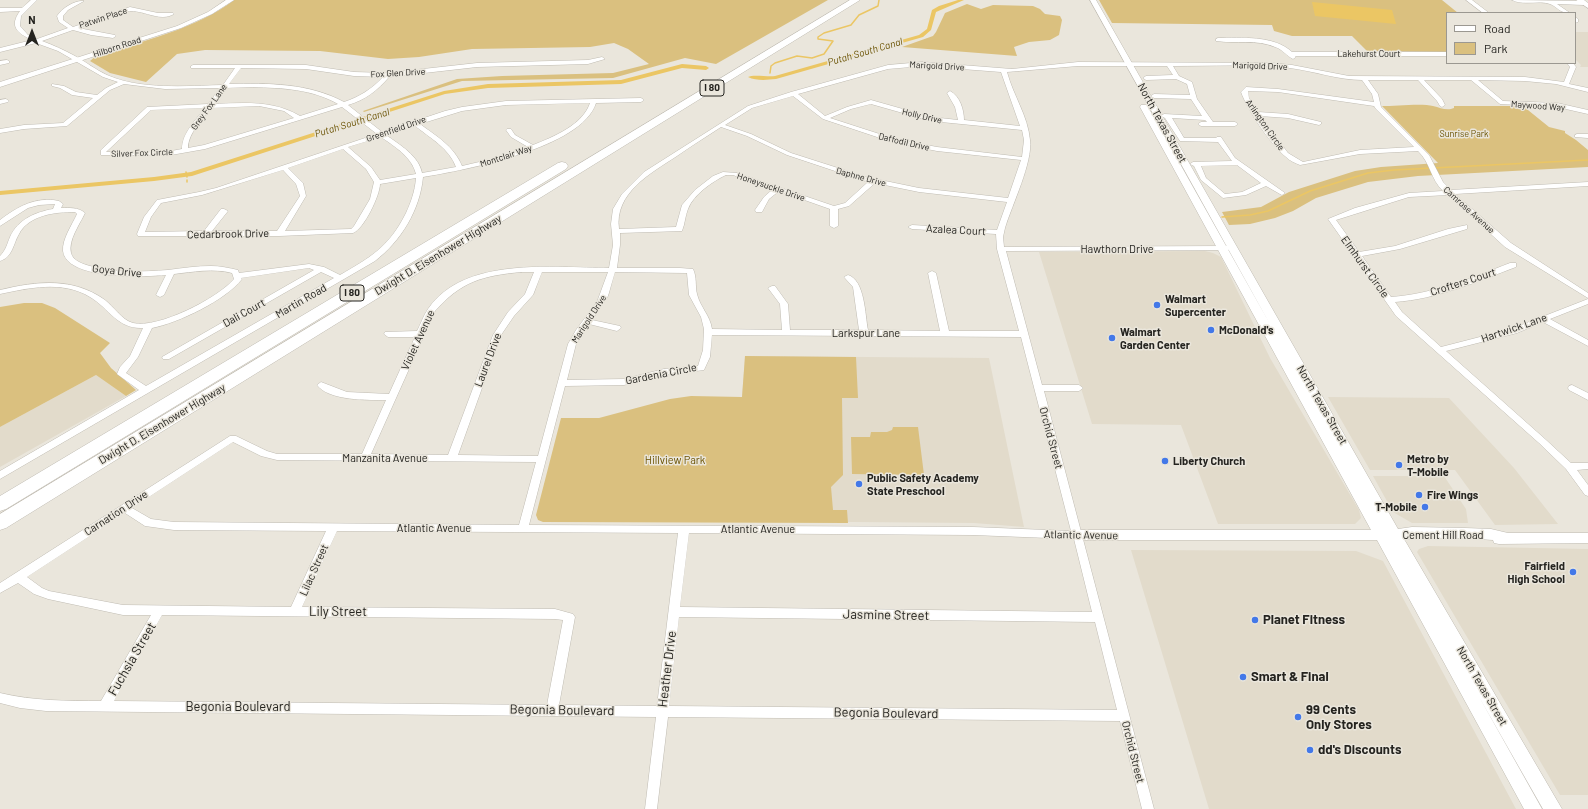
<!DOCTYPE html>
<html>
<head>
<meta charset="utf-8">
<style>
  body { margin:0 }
  #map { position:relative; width:1588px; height:809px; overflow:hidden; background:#eae6dc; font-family:Barlow,sans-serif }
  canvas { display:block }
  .legend { position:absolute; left:1446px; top:12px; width:130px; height:52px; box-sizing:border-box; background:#eae6dc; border:1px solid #9b9891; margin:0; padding:5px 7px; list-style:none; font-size:12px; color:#252420 }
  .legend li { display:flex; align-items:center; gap:8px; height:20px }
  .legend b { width:20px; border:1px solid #9b9891 }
  .north { position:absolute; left:12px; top:12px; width:40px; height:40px; -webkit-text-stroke:3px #eae6dc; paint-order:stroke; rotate:0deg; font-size:11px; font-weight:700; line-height:16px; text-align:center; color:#252420 }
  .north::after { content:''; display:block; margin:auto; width:14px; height:18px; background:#252420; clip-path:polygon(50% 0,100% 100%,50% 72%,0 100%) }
</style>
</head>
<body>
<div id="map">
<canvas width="1588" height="809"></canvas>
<ul class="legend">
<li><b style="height:5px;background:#fff"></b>Road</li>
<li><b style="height:11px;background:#dac07f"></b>Park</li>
</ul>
<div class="north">N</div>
</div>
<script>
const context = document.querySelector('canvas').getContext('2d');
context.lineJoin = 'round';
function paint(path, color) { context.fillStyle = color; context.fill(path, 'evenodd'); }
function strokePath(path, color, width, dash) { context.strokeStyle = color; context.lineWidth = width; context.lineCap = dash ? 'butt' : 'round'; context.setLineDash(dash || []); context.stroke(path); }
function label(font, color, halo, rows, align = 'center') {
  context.font = font + ' Barlow,sans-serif'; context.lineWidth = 3; context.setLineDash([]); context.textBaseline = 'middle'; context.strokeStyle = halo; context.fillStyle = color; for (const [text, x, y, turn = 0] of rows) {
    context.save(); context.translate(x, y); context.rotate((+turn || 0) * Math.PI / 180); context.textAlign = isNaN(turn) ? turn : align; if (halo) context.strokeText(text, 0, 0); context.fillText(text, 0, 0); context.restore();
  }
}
paint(new Path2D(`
  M1575,32H1588V67H1580L1581,65L1575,59Z
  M1205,251L1213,253L1221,257L1270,358L1359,510L1361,518L1355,524H1218L1181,425L1092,424L1039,252Z
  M745,356L989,358L1024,527L974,523L733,521Z
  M96,375L126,396L0,467V427Z
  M1328,397L1449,398L1514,468L1558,524L1495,525L1455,470H1370Z
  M1373,476H1444L1466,509L1468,523H1412L1393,512Z
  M1428,546L1588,549V795H1560L1417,552L1419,549Z
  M1131,550L1356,551L1383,561L1516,809H1209Z`), '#e2dbcb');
paint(new Path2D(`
  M234,0H828L716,64L685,58L613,78L462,81L364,112L363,111L457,79L502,76L613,73L649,64L628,49L614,43L590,47L472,49L419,57L388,59L320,51L205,50L177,54L146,82L110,73L90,61L96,56C139,42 199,28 234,0Z
  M1099,0H1442L1458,13H1447V52L1367,51L1352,36H1292L1274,31L1272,25L1112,23Z
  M967,4L981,9L993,5L1033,6L1040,9L1045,14L1060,16L1062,20L1059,35L1050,40L1029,42L1014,47L1017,56L902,47L933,36L936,32L945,13Z
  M1382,106C1395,106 1423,103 1433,106C1441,108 1447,111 1454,108V106H1523L1549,127L1565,131V133L1576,140L1588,150V167L1418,176L1368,182L1316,198L1293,211L1275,218L1250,224L1229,225L1222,212L1261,207L1289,192L1355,171L1381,167L1438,163Z
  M24,303H42L55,308L110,343L100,353L111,368L136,390L126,396L96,375L0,427V307Z
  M745,356L856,357L858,398H842L843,475L831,487L833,510H847L848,523L543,522L538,520L536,515L561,418H599L670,399L691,396L742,397Z
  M893,427H918L924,475L852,474L851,437H870L871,432H887L892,430Z`), '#dac07f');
paint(new Path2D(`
  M1312,2L1392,10L1396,24L1315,16Z`), '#ebc664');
strokePath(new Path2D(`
  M770,73L771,66L775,63L797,56L812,58L824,54L833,41L818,39V37L824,33L851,25L859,15L878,6L879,0
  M186,172L187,177
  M187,180V182
  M1222,217L1250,215L1268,211L1310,191L1368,173L1394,170L1588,160`), '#ebc664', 1.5);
paint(new Path2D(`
  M958,0H964L936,12L931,30L923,37L776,79C767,80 756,81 748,77C753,74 767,77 775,76L919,35L927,29L932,10L939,6Z
  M682,64L706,66L709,68L706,70L682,68L621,84L488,88L445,94L192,176L154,181L0,195V191L154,177L191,172L444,91L488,84L621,80Z`), '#ebc664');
const street = new Path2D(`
  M31,0H37L21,16L20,26L28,35L37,39L68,28L59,22L57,16C62,8 75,0 84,1L68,10L63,16V20L73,27L130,7L158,13H173L174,14C161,22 145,11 131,11C123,11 88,25 78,28L115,35L116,36L113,38L91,35L73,30L42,41C53,45 64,50 75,56C86,62 96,70 107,75C140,90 187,86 223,85L235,68H191V66L193,65H306L354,72L387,73L477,63L588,60L602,57L605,59L588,64L477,67L389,77C377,91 365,100 348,105L382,132L445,111L462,107L506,101L641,98L644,100L641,102L596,103C582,148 465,170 423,177C420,210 401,241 375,261L0,479V471L139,390L117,374L120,367L130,356L143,328C117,329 110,309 90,297C62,280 29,288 0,294V290C37,281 73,277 105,300C114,307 122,320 133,323C158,329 218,298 234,279L232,273C213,268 193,272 174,274L164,295L160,297L156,295L166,275C145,277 66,280 63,251C62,239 72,225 77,214L75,212C55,212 29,215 19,234C13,244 13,257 0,261V256C6,250 7,244 10,237C18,219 36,212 53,209L55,204L39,205L28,208L0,226V220C17,207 36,196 59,201L63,204L61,208C70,208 78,207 85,213C80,224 68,240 71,253C73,261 83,264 90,266C115,273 142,272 168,270C183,268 197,266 211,266C220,266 229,268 238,270L239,273L309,264L324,267L340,275C371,257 389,247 406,213C411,202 415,191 416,178L380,184C380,195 364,229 353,233L279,236H208L205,237L202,236H138L137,234L144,217L157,200L199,192L216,188L377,134L342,107L205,149L171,155H101V150L147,107L208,104L220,88L165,89L124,84L110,90L67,126L24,129L0,133V129L24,125L63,123L93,98L72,95L60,88L52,86V84L64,86L76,92L97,95L106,88L118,82L103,77L58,51L36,43L0,52V48L32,40C17,33 9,26 20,11L0,12V8H22ZM241,68L306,69L354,76L383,77C372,89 359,97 344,102C309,83 268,83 229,84ZM253,87C282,88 312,89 338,104L300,116C273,100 244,103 214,104L226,88ZM590,103C583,125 553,137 533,145L515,135L511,129H507L506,130L511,137L528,147L492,159L462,166C454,146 436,136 420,124L462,111L506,105ZM259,106L284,111L294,118L204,145L188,148C188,133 203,119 211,108ZM205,108C196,120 182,133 182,149L171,151L106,152L151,110ZM414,125C430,138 449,148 456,167L422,173C419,156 400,145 386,135ZM381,137C394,146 412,157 416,174L380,180L371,167L348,147ZM343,149L366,169L374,182L370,199L354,226L351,229L285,231L306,196L303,183L288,168ZM283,170L296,184L300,196L277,231H212L228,211L224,209H221L204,231L145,232L151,217L161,203L202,195ZM309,268L314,270L162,357L163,359H169L321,272L334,278L146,386L126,373L138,357L152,328C178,323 226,300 242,279L241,278Z
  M1466,0H1472L1489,13H1483Z
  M1512,0L1584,1L1587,3L1584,5L1557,4L1570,13C1559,13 1558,7 1550,4C1539,0 1523,6 1512,0Z
  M1575,17L1578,19V22L1575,23Z
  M1218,38C1241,38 1274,35 1292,52H1447V56H1295L1296,57L1293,59C1287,56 1282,49 1275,47C1256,39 1236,44 1216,41V39Z
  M7,60L9,61V63L0,65V61Z
  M923,62L1012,69L1078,62L1271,63L1292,65L1349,76L1525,77L1564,82L1570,67L1567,63H1573L1576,67L1569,84L1588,88V92L1556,84L1525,81L1478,80L1503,101L1557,103L1588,110V114L1557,107L1500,104L1471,80H1424L1442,99L1445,105L1442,107L1440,106L1437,101L1418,80H1368L1378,94L1381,107L1429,155L1443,182L1451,190L1588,182V186L1455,194L1511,243L1588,293V298L1505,247L1448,195L1409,197L1336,220L1359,252L1395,246L1448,229L1467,225V229L1400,249L1362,256L1391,297C1433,294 1471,278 1510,263H1516V267C1476,282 1437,299 1395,302L1402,312L1441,347L1511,329L1588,299V304L1550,319L1588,340V346L1543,322L1517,333L1446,351L1545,439L1571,463H1588V469L1577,470L1588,485V496L1585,495L1566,469L1539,443L1396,316L1354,256H1352V253L1328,219L1355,208L1409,193L1443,191C1431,180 1430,162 1418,151L1360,154L1300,165C1295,163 1290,161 1286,157C1271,145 1248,111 1241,92L1246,87L1278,89L1374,102L1372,94L1362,80C1338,80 1314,71 1290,68C1251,64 1212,66 1173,66L1179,76L1192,82L1197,99L1213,122H1235L1238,124L1235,126H1201L1198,124L1201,122H1207L1205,120L1172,118L1184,138H1216L1217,137H1221L1235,158L1285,193L1282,195L1280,194L1266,186L1246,195L1223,198L1201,180L1194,166L1190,164L1193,162L1232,161L1218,142L1180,141L1165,118L1161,116L1164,114L1202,116L1191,99L1154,98L1151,96L1154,94L1190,95L1187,84L1176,79L1146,80L1143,78L1146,76L1173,75L1167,66H1078L1007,72C1013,95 1028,116 1030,140C1033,162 1012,205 1005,228L1003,237L1004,247L1228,246L1232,248L1228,250L1006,251L1042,385H1079L1083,388L1079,391H1044L1154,809H1142L1120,721L668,717L657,809H645L656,717L46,711L20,708L0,703V693C34,701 67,701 101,701L151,615H123L48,599L34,594L18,583L0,593V583L230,436H236L267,451L277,454H362L386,400C368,400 329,401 317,385L321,382L347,392L389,394L415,337H388L384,334L385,332L417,331C421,324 423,316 428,309C464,256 553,268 609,268L613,245L611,224L613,209L622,194L644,172L748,106L791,92L888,65ZM923,66L1001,72L1020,126L964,120C964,110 960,96 950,91L947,93L955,107L958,120L931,117L871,100L847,107L825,116L798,94L888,69ZM1248,91L1278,92L1374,106L1376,109L1414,147L1360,150L1303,162L1288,153L1260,116L1288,118L1319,125L1321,124V122L1288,114L1258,112L1249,98ZM793,96L823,119L892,142L937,151L1021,160L1008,198L919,188L866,177L791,153L751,134L725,125L752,108ZM871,104L931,121L1022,130L1024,140L1022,157L937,147L895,139L830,118L851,109ZM721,127L747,136L787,155L868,182L845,203L834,206L737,173L723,172L713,176L695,190L682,205L676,227L619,229C614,193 651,173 677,156C691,146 706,137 721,127ZM1237,165L1261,183L1242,192L1225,194L1206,178L1201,166ZM726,175H733L773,189L764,197L755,210L756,212H762L769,199L779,191L830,209V226L834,228L838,226V209L849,206L875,183L919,192L1007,202L997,230L912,225L908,227L912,229L996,234L997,249L1019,331H949L936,273L932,271L928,273L940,331L868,330C865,315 865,280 848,275L844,277L853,287L859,330H790L788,304L775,286H772L768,288L780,304L782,330L712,329C710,315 700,307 697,294C695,286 697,277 693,269L680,268H617L620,245V233L682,231C685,224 685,216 688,209C693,195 713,181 726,175ZM521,272H534L525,294L508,312L493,335L448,455L371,454L435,311C462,281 482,276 521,272ZM542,272H608L597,302L576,330L568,344L538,456L458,455L501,335L514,316L533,295ZM615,272L687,273L689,295L701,317L704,329L703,350L698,366L664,369L624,379L567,380L576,344L589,324L617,331L621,328L620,326L592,320L608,296ZM712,335L1021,337L1071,531L973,527L529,525L565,386L624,385L664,375L704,370L710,357ZM233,442L261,456L277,460L536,462L519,525L174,522L151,519L132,508ZM125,513L145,526L174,530L326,531L291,607L123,605L49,591L42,588L27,577ZM337,531L678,533L657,706L559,705L575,617L573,614L555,609L302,607ZM689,533L973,535L1074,539L1092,612L680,607ZM162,615L555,619L563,620L547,705L114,701ZM679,617L1095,622L1117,710L669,706Z
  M6,99L9,101L8,102L0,104V100Z
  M1577,134H1588V138L1575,137V135Z
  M1572,385L1588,393V400L1569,390L1568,388L1569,386Z`);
const secondary = new Path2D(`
  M226,0H234L212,14L181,28L0,87V82L177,26L208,12Z
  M1090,0H1096L1398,529L1412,527L1465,528L1491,529L1508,533H1588V543L1499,544L1494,543L1493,540L1465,538L1404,539L1562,809H1543L1478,695L1542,809H1524L1377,540H1077L1072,539L1070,535L1072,531L1077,530H1371L1140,107L1141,105H1147L1148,107L1271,326Z
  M1576,0H1584L1588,3V8Z`);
const highway = new Path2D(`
  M850,0H860L6,528L0,530V514Z
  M562,162L566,163L568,166L566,169L6,509L0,511V496L558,163Z`);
strokePath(street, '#bfbbb2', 1);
strokePath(secondary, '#bfbbb2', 1);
strokePath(highway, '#bfbbb2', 1);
paint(street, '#fff');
paint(secondary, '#fff');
paint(highway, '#fff');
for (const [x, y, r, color] of [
  [1157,305,4,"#4378e8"],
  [1211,330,4,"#4378e8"],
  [1112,338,4,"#4378e8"],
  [1165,461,4,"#4378e8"],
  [1399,465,4,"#4378e8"],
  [859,484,4,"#4378e8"],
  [1419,495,4,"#4378e8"],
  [1425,507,4,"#4378e8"],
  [1573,572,4,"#4378e8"],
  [1255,620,4,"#4378e8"],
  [1243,677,4,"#4378e8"],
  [1298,717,4,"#4378e8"],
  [1310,750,4,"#4378e8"]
]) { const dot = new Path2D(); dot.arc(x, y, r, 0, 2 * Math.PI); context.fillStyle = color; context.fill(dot); strokePath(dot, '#eae6dc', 1.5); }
label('9px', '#252420', '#eae6dc', [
  ["Patwin Place",103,18,-18],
  ["Hilborn Road",117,47,-18],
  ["Lakehurst Court",1369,54],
  ["Marigold Drive",937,66,3],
  ["Marigold Drive",1260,66,2],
  ["Fox Glen Drive",398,73,-3],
  ["Maywood Way",1538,106,4],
  ["Grey Fox Lane",209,107,-54],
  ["Holly Drive",922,116,13],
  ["Arlington Circle",1265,125,55],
  ["Greenfield Drive",396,129,-19],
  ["Daffodil Drive",904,142,13],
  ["Silver Fox Circle",142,153,-2],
  ["Montclair Way",506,156,-18],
  ["Daphne Drive",861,177,15],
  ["Honeysuckle Drive",771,187,19],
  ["Camrose Avenue",1469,210,42],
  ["Marigold Drive",589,319,-57]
]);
label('9px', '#6a5200', '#eae6dc', [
  ["Sunrise Park",1464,134]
]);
label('italic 10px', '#695100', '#eae6dc', [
  ["Putah South Canal",865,52,-16],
  ["Putah South Canal",352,123,-17]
]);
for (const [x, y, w] of [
  [712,88,24],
  [352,293,24]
]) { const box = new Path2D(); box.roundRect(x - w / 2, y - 8, w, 16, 3); context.fillStyle = '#eae6dc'; context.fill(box); strokePath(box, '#252420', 1); }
label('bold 10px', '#252420', null, [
  ["I 80",712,88],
  ["I 80",352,293]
]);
label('11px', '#252420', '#eae6dc', [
  ["North Texas Street",1162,123,61],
  ["Azalea Court",956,230,3],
  ["Cedarbrook Drive",228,234,-1],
  ["Hawthorn Drive",1117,249],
  ["Dwight D. Eisenhower Highway",438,255,-31],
  ["Elmhurst Circle",1365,267,54],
  ["Goya Drive",117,271,6],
  ["Crofters Court",1463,282,-18],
  ["Martin Road",301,301,-30],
  ["Dali Court",244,313,-29],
  ["Hartwick Lane",1514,328,-19],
  ["Larkspur Lane",866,333],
  ["Violet Avenue",418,340,-65],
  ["Laurel Drive",488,360,-69],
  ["Gardenia Circle",661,374,-11],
  ["North Texas Street",1322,405,60],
  ["Dwight D. Eisenhower Highway",162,424,-31],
  ["Orchid Street",1051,438,75],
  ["Manzanita Avenue",385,458],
  ["Carnation Drive",116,513,-33],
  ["Atlantic Avenue",434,528],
  ["Atlantic Avenue",758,529],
  ["Atlantic Avenue",1081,535,1],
  ["Cement Hill Road",1443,535],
  ["Lilac Street",314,570,-66],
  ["North Texas Street",1482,686,60],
  ["Orchid Street",1133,752,76]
]);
label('bold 11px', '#252420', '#eae6dc', [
  ["Walmart",1165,299],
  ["Supercenter",1165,312],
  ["McDonald's",1219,330],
  ["Walmart",1120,332],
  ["Garden Center",1120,345],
  ["Metro by",1407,459],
  ["T-Mobile",1407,472],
  ["Liberty Church",1173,461],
  ["Public Safety Academy",867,478],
  ["State Preschool",867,491],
  ["Fire Wings",1427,495],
  ["T-Mobile",1417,507,"right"],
  ["Fairfield",1565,566,"right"],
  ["High School",1565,579,"right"]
], 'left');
label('11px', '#6a5200', '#eae6dc', [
  ["Hillview Park",675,460]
]);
label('13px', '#252420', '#eae6dc', [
  ["Lily Street",338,612],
  ["Jasmine Street",886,615,1],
  ["Fuchsia Street",132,659,-60],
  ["Heather Drive",667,669,-83],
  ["Begonia Boulevard",238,707],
  ["Begonia Boulevard",562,710,1],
  ["Begonia Boulevard",886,713,1]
]);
label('bold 13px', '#252420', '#eae6dc', [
  ["Planet Fitness",1263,620],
  ["Smart & Final",1251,677],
  ["99 Cents",1306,710],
  ["Only Stores",1306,725],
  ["dd's Discounts",1318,750]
], 'left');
</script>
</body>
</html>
